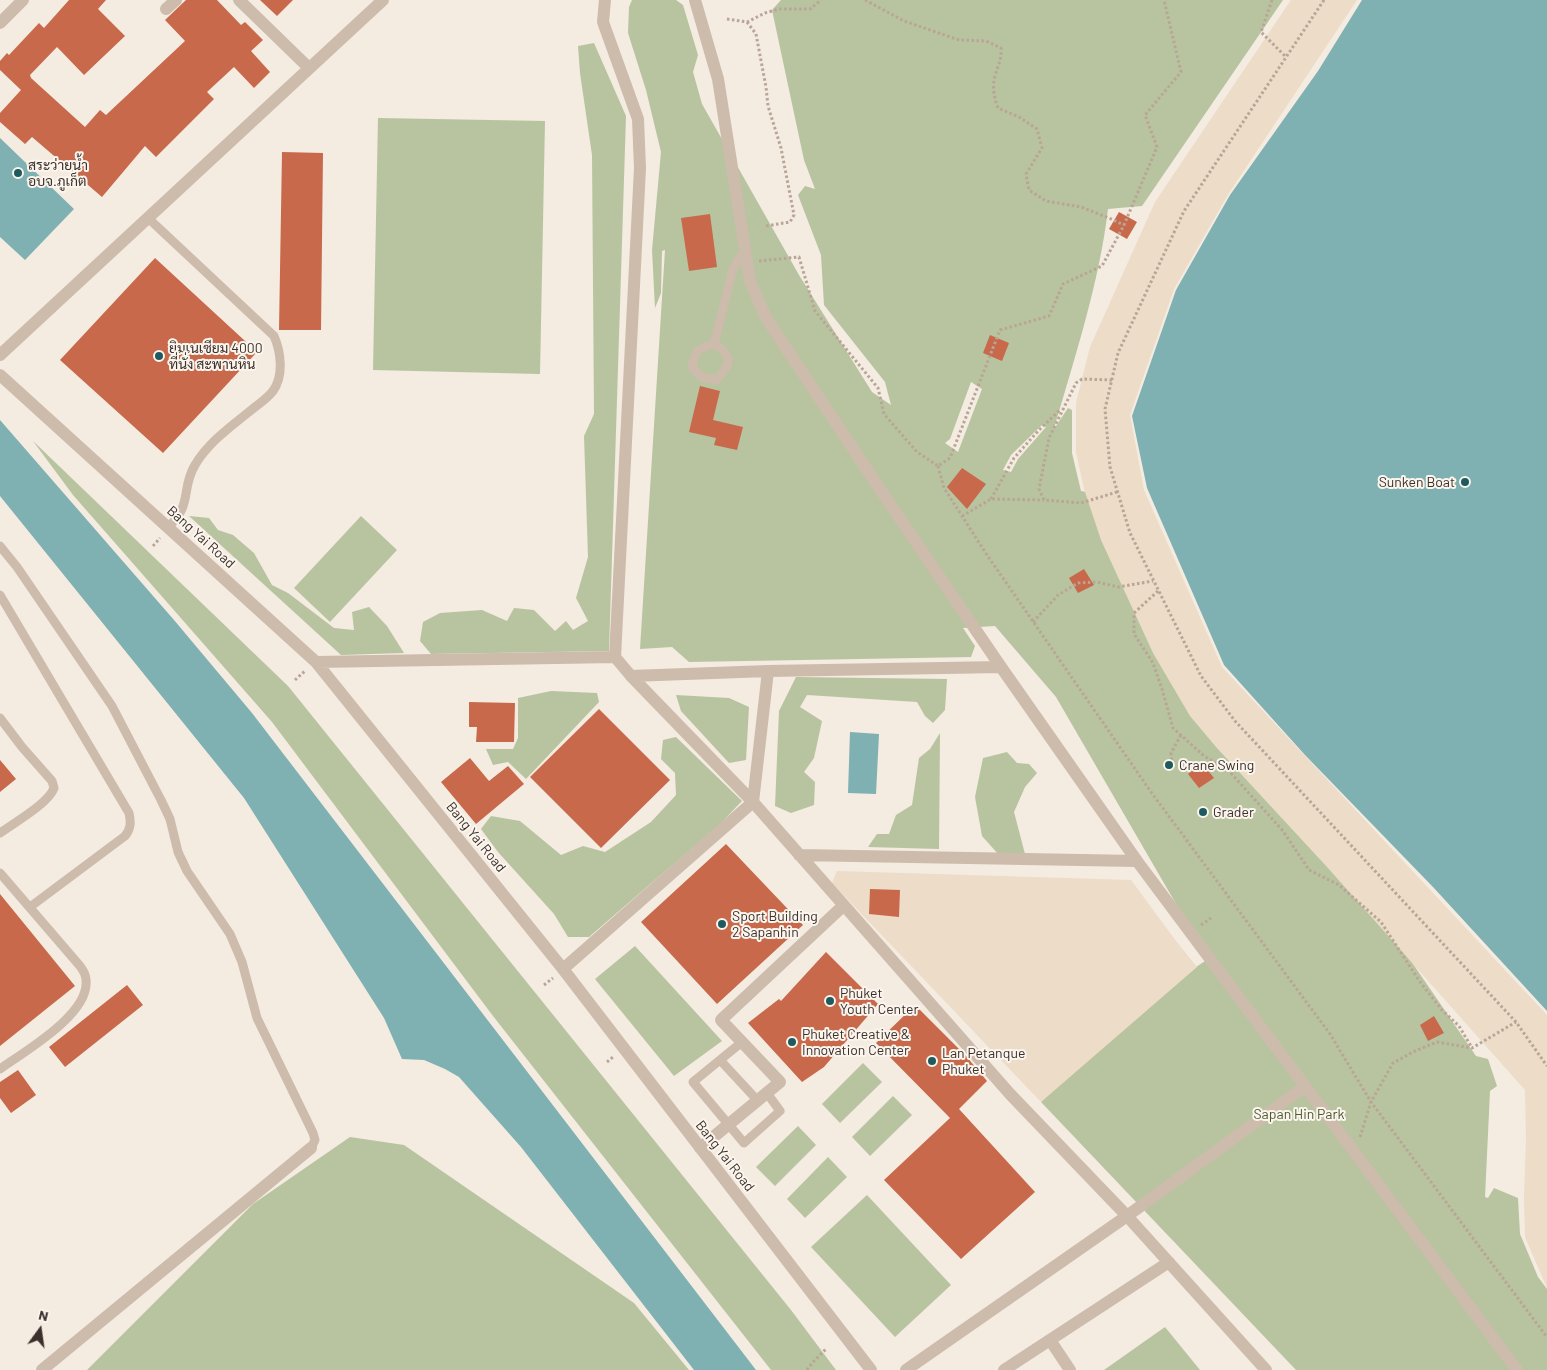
<!DOCTYPE html>
<html>
<head>
<meta charset="utf-8">
<style>
  body { margin:0 }
  #map { position:relative; width:1547px; height:1370px; overflow:hidden; background:#f4ebe1; font-family:Barlow,sans-serif }
  canvas { display:block }
  .north { position:absolute; left:15px; top:1305px; width:50px; height:50px; -webkit-text-stroke:4px #fbf5ee; paint-order:stroke; rotate:14deg; font-size:14px; font-weight:700; line-height:20px; text-align:center; color:#3b302b }
  .north::after { content:''; display:block; margin:auto; width:18px; height:22px; background:#3b302b; clip-path:polygon(50% 0,100% 100%,50% 72%,0 100%) }
</style>
</head>
<body>
<div id="map">
<canvas width="1547" height="1370"></canvas>
<div class="north">N</div>
</div>
<script>
const context = document.querySelector('canvas').getContext('2d');
context.lineJoin = 'round';
function paint(path, color) { context.fillStyle = color; context.fill(path, 'evenodd'); }
function strokePath(path, color, width, dash) { context.strokeStyle = color; context.lineWidth = width; context.lineCap = dash ? 'butt' : 'round'; context.setLineDash(dash || []); context.stroke(path); }
function label(font, color, halo, rows, align = 'center') {
  context.font = font + ' Barlow,Sarabun,sans-serif'; context.lineWidth = 4; context.setLineDash([]); context.textBaseline = 'middle'; context.strokeStyle = halo; context.fillStyle = color; for (const [text, x, y, turn = 0] of rows) {
    context.save(); context.translate(x, y); context.rotate((+turn || 0) * Math.PI / 180); context.textAlign = isNaN(turn) ? turn : align; if (halo) context.strokeText(text, 0, 0); context.fillText(text, 0, 0); context.restore();
  }
}
paint(new Path2D(`
  M632,0H676L683,5L698,55L693,72L702,104L799,275L872,392L891,405L885,382L824,305L821,255L798,195L805,186L815,189L804,160L772,10L781,0H1283L1142,206L1108,209C1099,284 1075,356 1054,429L1068,408L1072,410V453L1081,491L1091,493L1476,1056L1488,1059L1497,1086L1490,1091L1485,1197L1488,1198L1494,1188L1518,1198L1520,1234L1538,1277L1547,1289V1370H1296L1041,1102L1106,1028L1208,959L1056,697L995,626L963,628L975,646L971,657L689,662L672,647L640,649L665,250L662,251L661,293L655,308L652,250L661,152L646,90L628,33L629,7ZM971,382L982,389L958,452L945,443L950,439ZM1042,425L1046,427L1018,459L1011,472L1003,470L1011,455Z
  M594,43L626,116L609,651L431,654L420,641L423,622L440,613L482,610L507,621L514,608L534,610L555,631L566,621L573,630L588,621L576,598L588,557L584,436L594,414L592,155L580,73L578,46Z
  M378,118L545,121L540,374L373,370Z
  M33,441L288,686L791,1310L836,1370H771L493,1016L272,722L73,495Z
  M189,516L209,518L218,530L233,535L254,553L272,585L288,593L334,628L354,630L352,612L369,607L387,626L404,653L341,655Z
  M361,516L397,550L330,622L294,588Z
  M796,677L947,679L945,710L933,723L925,716L917,702L807,695L800,707L822,721L814,758L804,772L815,782L814,805L791,813L775,806L779,711Z
  M551,691L597,693L599,702L526,779L508,762L493,765L486,749H513L518,738V698Z
  M676,695L729,698L749,707L746,760L729,763L681,711Z
  M940,733L939,849L868,847L877,834H889L896,815L912,805L919,758L930,749Z
  M676,737L742,801L720,824L589,937H568L554,914L498,852L481,829L491,816L520,821L561,855L583,846L605,852L651,822L676,795L675,773L661,759L663,740Z
  M1007,752L1017,763L1029,764L1037,773L1025,787L1014,812L1025,854L999,855L982,836L975,797L983,758Z
  M635,946L722,1041L674,1076L595,979Z
  M863,1063L882,1082L840,1123L822,1104Z
  M893,1096L912,1115L870,1156L852,1137Z
  M798,1126L816,1145L775,1186L756,1167Z
  M350,1137L404,1145L634,1303L689,1370H87L253,1204Z
  M828,1157L847,1177L805,1218L787,1199Z
  M867,1195L951,1285L895,1337L811,1247Z
  M1165,1327L1200,1370H1104Z`), '#b8c4a0');
paint(new Path2D(`
  M1291,0H1357L1229,193L1174,289L1130,415L1144,490L1222,667L1547,1015V1288L1525,1237L1524,1198L1526,1138L1525,1090L1327,867L1216,747L1190,716L1153,653L1101,540L1084,489L1076,452V403L1090,347L1155,202Z
  M837,871L1131,880L1176,941L1197,967L1041,1102L832,883Z`), '#ecdcc8');
paint(new Path2D(`
  M1362,0H1547V1011L1433,887L1305,755L1224,665L1147,488L1132,416L1176,290L1230,195L1318,71Z
  M0,138L74,209L25,260L0,237Z
  M0,420L174,620L252,713L756,1370H694L521,1147L459,1077L445,1069L424,1060L402,1059L384,1018L244,798L0,496Z
  M850,732L879,734L876,794L848,793Z`), '#7fb0b2');
paint(new Path2D(`
  M69,0H106L98,9L125,36L84,75L57,47L30,75L31,78L85,127L100,110L106,115L185,41L165,20L186,0H217L241,25L245,22L263,40L251,51L270,72L254,88L234,67L207,92L214,99L156,157L145,146L102,197L32,137L25,144L0,122V113L21,90L0,70V61L7,53L9,55L39,23L44,28Z
  M260,0H293L277,16Z
  M282,152L323,153L321,330H279Z
  M1119,212L1137,222L1127,239L1109,229Z
  M710,214L717,267L689,271L681,218Z
  M155,258L257,352L163,453L60,360Z
  M990,335L1009,343L1002,361L983,353Z
  M700,386L720,391L713,420L743,427L737,450L714,445L716,438L689,432Z
  M962,468L986,484L967,509L947,487Z
  M1084,569L1094,585L1078,593L1069,578Z
  M469,702L515,703L514,742H476L477,727H469Z
  M599,709L670,780L601,848L530,777Z
  M470,758L489,781L508,766L524,784L476,824L441,782Z
  M0,760L16,779L0,792Z
  M1202,763L1214,778L1199,788L1188,774Z
  M726,844L803,925L717,1004L641,922Z
  M870,889L900,890L899,917L869,914Z
  M0,894L75,986L0,1046Z
  M826,952L878,1004L824,1067L802,1082L748,1023L779,999L781,1001Z
  M127,985L143,1005L65,1067L49,1047Z
  M915,1005L966,1056L987,1081L959,1109L1035,1192L961,1259L884,1180L950,1118L876,1043Z
  M1434,1016L1444,1033L1428,1041L1420,1025Z
  M18,1070L36,1095L11,1113L0,1098V1082Z`), '#c8694b');
strokePath(new Path2D(`
  M865,0L904,21L959,40L986,41L1001,48C1002,60 998,65 995,76C992,87 994,97 998,108L1019,117L1037,129L1042,148L1026,174L1029,190L1046,201L1081,207L1109,218L1124,225
  M1272,0L1261,32L1286,57
  M1324,0L1184,211L1118,353L1105,409L1110,467L1130,533L1201,676L1235,721L1516,1022L1547,1066
  M727,19L747,22L765,13L779,9H810L821,0
  M747,22L756,34L766,87L768,106L781,148L794,215L790,222L766,226
  M759,261L799,257L815,311L878,388L884,414L917,452L938,466L950,458L1000,330L1049,316L1063,284L1102,266L1124,225L1157,147L1145,115L1181,72L1164,0
  M1112,380L1082,379L1076,383L1049,438L1039,489L1044,500L1081,503L1117,492
  M938,466L944,488L987,555L1151,792L1330,1034L1371,1102L1547,1337
  M991,499L1014,458L1039,430L1061,409
  M962,516L991,499L1044,500
  M153,546L160,538
  M1158,591L1134,613V634L1153,663L1162,689L1173,728L1204,756L1229,771L1283,831L1309,870L1339,885L1381,922L1420,982L1442,1010L1459,1026L1472,1048
  M1033,622L1058,595L1078,583L1097,582L1118,587L1153,581
  M295,680L306,670
  M1172,765L1171,753L1181,735
  M1201,925L1211,918
  M544,985L553,978
  M607,1062L613,1057
  M1360,1137L1371,1102L1393,1063L1415,1051L1437,1042L1472,1048L1516,1022
  M807,1370L813,1362L827,1348`), '#b9a596', 3, [2.5, 2.5]);
strokePath(new Path2D(`
  M148,218L274,336C281,352 284,376 273,391C267,399 257,405 250,411C230,427 208,443 195,465C185,481 188,495 182,509C179,516 173,522 168,528
  M714,344C734,356 731,365 716,380L701,377L692,367C695,350 698,348 714,344L733,269L745,250
  M0,546L17,567L112,706L161,800L170,819L178,852L187,871L230,934L242,962L257,1018L313,1133L315,1140L311,1148
  M0,595L129,813C131,822 131,829 125,836L30,907
  M0,718L22,747L52,781L54,788C49,803 14,823 0,833
  M0,873L80,966C83,970 86,975 86,980C90,1014 24,1052 0,1069
  M742,1042L693,1082L744,1143L780,1111L767,1093
  M720,1060L758,1101`), '#cdbbac', 9);
strokePath(new Path2D(`
  M239,0L309,68
  M605,0L603,22L638,119L640,168L615,657L631,676L753,802L1010,1094L1127,1216L1266,1370
  M695,0L718,79L750,281L766,318L875,482L1001,667L1137,861L1517,1370
  M166,9L176,0
  M0,23L23,0
  M0,355L383,0
  M0,375L316,662L563,969L871,1370
  M316,662L615,657
  M631,676L768,671L1001,667
  M799,855L1137,861
  M563,969L753,802L768,671
  M700,1148L780,1082L721,1020L843,906
  M1050,1340L1070,1370
  M42,1370L311,1148
  M906,1370L1127,1216L1304,1087
  M1004,1370L1169,1262`), '#cdbbac', 12);
for (const [x, y, r, color] of [
  [18,173,5,"#1f5a5e"],
  [159,356,5,"#1f5a5e"],
  [1465,482,5,"#1f5a5e"],
  [1169,765,5,"#1f5a5e"],
  [1203,812,5,"#1f5a5e"],
  [722,924,5,"#1f5a5e"],
  [830,1001,5,"#1f5a5e"],
  [792,1042,5,"#1f5a5e"],
  [932,1061,5,"#1f5a5e"]
]) { const dot = new Path2D(); dot.arc(x, y, r, 0, 2 * Math.PI); context.fillStyle = color; context.fill(dot); strokePath(dot, '#fbf5ee', 2); }
label('14px', '#3b302b', '#fbf5ee', [
  ["สระว่ายน้ำ",28,165],
  ["อบจ.ภูเก็ต",28,181],
  ["ยิมเนเซียม 4000",169,348],
  ["ที่นั่ง สะพานหิน",169,364],
  ["Sunken Boat",1455,482,"right"],
  ["Crane Swing",1179,765],
  ["Grader",1213,812],
  ["Sport Building",732,916],
  ["2 Sapanhin",732,932],
  ["Phuket",840,993],
  ["Youth Center",840,1009],
  ["Phuket Creative &",802,1034],
  ["Innovation Center",802,1050],
  ["Lan Petanque",942,1053],
  ["Phuket",942,1069]
], 'left');
label('14px', '#3b302b', '#fbf5ee', [
  ["Bang Yai Road",201,537,42],
  ["Bang Yai Road",476,837,51],
  ["Bang Yai Road",725,1156,52]
]);
label('14px', '#4a5a2e', '#fbf5ee', [
  ["Sapan Hin Park",1299,1114]
]);
</script>
</body>
</html>
